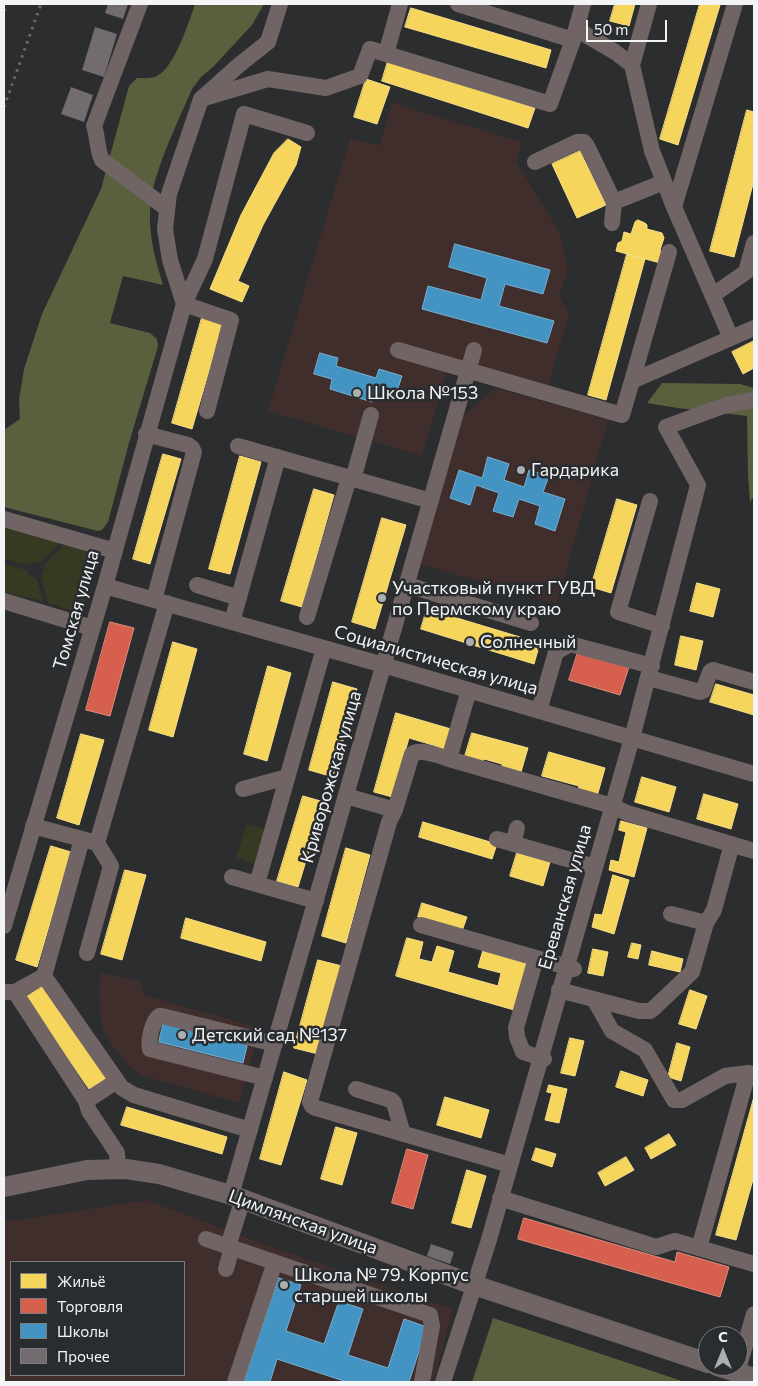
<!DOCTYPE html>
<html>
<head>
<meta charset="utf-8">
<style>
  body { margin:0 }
  #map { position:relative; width:758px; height:1386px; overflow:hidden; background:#2b2d2e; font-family:Commissioner,sans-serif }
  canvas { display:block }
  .frame { position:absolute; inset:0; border:5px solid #f2f4f6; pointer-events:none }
  .legend { position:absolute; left:10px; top:1261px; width:175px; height:115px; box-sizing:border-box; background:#2a2d2f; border:1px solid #7a7d7f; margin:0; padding:6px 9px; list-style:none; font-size:15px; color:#f2f4f6 }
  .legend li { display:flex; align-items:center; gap:10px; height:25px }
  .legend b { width:25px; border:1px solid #7a7d7f }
  .north { position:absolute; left:698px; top:1326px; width:50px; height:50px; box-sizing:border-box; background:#2a2d2f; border:1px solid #7a7d7f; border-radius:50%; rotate:0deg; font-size:14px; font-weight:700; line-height:20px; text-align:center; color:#f2f4f6 }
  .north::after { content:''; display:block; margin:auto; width:18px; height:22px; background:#acaeb0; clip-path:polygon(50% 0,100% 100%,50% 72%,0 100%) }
  .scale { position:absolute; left:586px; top:20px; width:81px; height:22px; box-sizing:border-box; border:2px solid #f2f4f6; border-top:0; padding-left:6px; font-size:15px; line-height:18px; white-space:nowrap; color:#f2f4f6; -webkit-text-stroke:4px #2a2d2f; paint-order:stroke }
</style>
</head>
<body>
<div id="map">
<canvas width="758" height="1386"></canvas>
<div class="frame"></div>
<ul class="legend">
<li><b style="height:14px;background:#f6d55c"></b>Жильё</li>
<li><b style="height:14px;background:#d6604d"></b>Торговля</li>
<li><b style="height:14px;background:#4393c3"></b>Школы</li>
<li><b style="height:14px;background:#726b6f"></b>Прочее</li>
</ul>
<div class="north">С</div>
<div class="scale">50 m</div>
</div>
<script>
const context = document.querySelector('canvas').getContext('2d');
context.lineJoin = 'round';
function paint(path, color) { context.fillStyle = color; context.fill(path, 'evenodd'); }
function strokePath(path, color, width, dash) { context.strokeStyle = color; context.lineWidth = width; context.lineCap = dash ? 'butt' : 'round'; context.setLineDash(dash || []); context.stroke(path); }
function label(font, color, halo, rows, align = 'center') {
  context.font = font + ' Commissioner,sans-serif'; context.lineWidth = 5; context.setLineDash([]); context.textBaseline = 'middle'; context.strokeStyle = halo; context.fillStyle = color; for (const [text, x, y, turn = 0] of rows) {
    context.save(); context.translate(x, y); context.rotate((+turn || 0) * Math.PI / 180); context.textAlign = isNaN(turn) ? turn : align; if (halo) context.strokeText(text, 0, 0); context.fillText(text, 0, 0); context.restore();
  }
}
paint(new Path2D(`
  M392,103L522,142L516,161L560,233L568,271L559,295L569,315L547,389L450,361L422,456L268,411L350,138L379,146Z
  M496,388L608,420L557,604L420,564L463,416Z
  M101,973L140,981L144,995L260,1028L239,1103L143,1076L131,1068L113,1047L103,1030L100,1014L99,988Z
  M147,1200L280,1250L453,1309L433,1382H4V1222ZM11,1262H184V1375H11Z`), '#3f2e2b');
paint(new Path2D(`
  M4,523L60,543L41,562H33L27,565L4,559Z
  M66,543L100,555L83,610L79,613L48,603L41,577L44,571V565Z
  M4,564L26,570L31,577L37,579L43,601L4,592Z
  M247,824L265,829L254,864L236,858Z`), '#363a22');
paint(new Path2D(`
  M195,4H264L252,25L213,67L201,77L192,89C178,122 150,177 150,213C149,238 156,262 163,285L123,276L110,323L150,333L157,339L158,346L129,443L108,522L102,530L98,531L4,507V430L20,419L19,400L24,369L42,314L101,189L129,86L137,78C143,78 151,79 157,76C174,68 189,22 195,4Z
  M662,383L740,384L754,388V496L750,502L748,475L747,416L678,408L647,403Z
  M493,1318L685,1382H472Z`), '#5a603d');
const homes = new Path2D(`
  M615,4H635L629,26L610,21Z
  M700,4L720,5L678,145L660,139Z
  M411,8L551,50L546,68L405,27Z
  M388,61L535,108L528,128L382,81Z
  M366,79L390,87L377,124L354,117Z
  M747,110L754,112V180L734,257L710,251Z
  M288,139L301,147L296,165L263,225L238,281L249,286L242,302L210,289L241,215L274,153Z
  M580,151L606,205L577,218L552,164Z
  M638,220L645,223L647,225V229L662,233L664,238L660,250L663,253L660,263L616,251L618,243L622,241L624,232L631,234L635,222Z
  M627,254L645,259L606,400L588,395Z
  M203,314L224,320L192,429L172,423Z
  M754,341V368L743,374L732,352Z
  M163,454L181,459L150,564L133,559Z
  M240,456L261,462L230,574L209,569Z
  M314,489L334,495L302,607L281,601Z
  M617,499L637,505L611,593L591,587Z
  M382,518L406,525L375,629L352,622Z
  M697,583L720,589L713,617L690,611Z
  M427,609L540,643L534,664L421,629Z
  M681,636L703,641L696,670L675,665Z
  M173,642L197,649L173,737L149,730Z
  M268,666L291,673L267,761L244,754Z
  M333,682L357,689L333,777L309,770Z
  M716,684L754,695V715L710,702Z
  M396,713L451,729L445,752L435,749L436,746L409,738L396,784V798L374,792Z
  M472,733L528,748L521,772L502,767V764L484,759L483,761L465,756Z
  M81,734L104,740L79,825L57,818Z
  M549,752L605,768L596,800L577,794L579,786L542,776Z
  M642,777L676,787L669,812L635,802Z
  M704,794L738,804L731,829L697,819Z
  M303,796L324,802L298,887L277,881Z
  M621,821L647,828L634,877L609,870L611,860L619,862L626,832L619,830Z
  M423,822L497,844L492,859L419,837Z
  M51,846L71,852L37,967L16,960Z
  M346,848L370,855L346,943L322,936Z
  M517,853L550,862L543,886L510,876Z
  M125,870L146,875L122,960L101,954Z
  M613,875L629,880L614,934L592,927L595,914L602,915Z
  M422,903L467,917L462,931L418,917Z
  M186,918L266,942L261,961L181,938Z
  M407,938L423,942L419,959L432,962L437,946L454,951L448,972L498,986L501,973L478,967L483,950L527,963L514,1010L396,976Z
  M632,943L641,945L638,959L628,957Z
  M593,949L608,952L603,976L588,973Z
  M652,951L683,959L680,972L649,965Z
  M318,960L342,966L318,1054L294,1048Z
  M45,985L108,1077L89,1089L26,997Z
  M690,990L707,996L696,1029L679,1024Z
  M570,1038L584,1041L575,1076L561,1073Z
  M677,1043L690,1047L681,1081L668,1077Z
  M621,1071L648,1080L643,1096L616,1087Z
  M284,1072L307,1080L281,1165L260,1159Z
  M549,1085L567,1089L559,1123L545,1120L552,1093L547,1092Z
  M445,1097L489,1110L481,1138L437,1125Z
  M754,1097V1176L736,1240L716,1235Z
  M127,1107L227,1137L222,1154L121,1125Z
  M336,1127L357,1133L342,1185L321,1179Z
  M669,1134L676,1145L651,1159L645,1148Z
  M536,1148L556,1154L552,1167L532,1160Z
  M626,1157L634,1170L605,1186L598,1173Z
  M467,1170L486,1176L471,1228L452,1223Z`);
paint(homes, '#f6d55c');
strokePath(homes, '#f5de8a', 1);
const shops = new Path2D(`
  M110,622L134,628L110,716L86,710Z
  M578,652L629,667L620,695L569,680Z
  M407,1149L428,1155L413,1209L392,1203Z
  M524,1218L675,1262L677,1252L729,1267L720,1297L518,1239Z`);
paint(shops, '#d6604d');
strokePath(shops, '#de8c80', 1);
const schools = new Path2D(`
  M455,244L550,270L543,294L505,284L499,306L554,321L547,343L422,309L428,286L481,300L487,278L449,267Z
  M320,353L338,358L336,366L376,378L379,369L402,376L395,397L375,391L372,402L330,389L332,379L314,374Z
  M488,457L509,464L504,480L524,487L529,470L549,476L543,492L565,499L555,531L535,524L540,506L519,499L513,517L493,511L499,493L476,485L470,505L450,498L459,470L482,478Z
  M164,1021L248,1042L243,1063L159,1042Z
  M279,1278L301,1285L286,1331L324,1344L339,1301L363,1309L348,1355L388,1368L404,1319L427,1327L409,1382H347L277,1359L270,1382H244Z`);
paint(schools, '#4393c3');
strokePath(schools, '#78b0d2', 1);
paint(new Path2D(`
  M108,4H128L123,19L105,13Z
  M95,27L117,34L104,77L82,70Z
  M71,87L93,95L84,122L61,114Z
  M431,1244L454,1252L450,1264L427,1256Z`), '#726b6f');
strokePath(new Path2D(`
  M140,4L94,126C98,137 97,151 102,160L166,208
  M458,4L573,40
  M649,4L632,65L652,151L674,207L731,338
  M576,29L615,52L632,65
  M386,54L400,4
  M201,99L268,79L326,88L360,76L370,49L550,104L573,40L583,4
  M535,162L577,142H584L587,146L614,202L664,182
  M674,207L735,4
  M612,223L614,202
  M713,295L746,272L754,243
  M184,304L170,260L165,229L169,194L201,99L239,65L268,42L280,4
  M184,304L231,320L207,411
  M398,350L622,415L632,381L754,328
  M632,381L669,252
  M146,434L188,445L192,448L194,452L154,600
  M238,446L431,501
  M353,479L371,415
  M650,501L618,612L662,626
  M4,519L115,551
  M197,585L239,598
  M407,585L531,623
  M105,586L373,662L754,774
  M4,601L92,628
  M307,617L349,478
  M232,622L278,457
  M649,678L700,692L703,691L710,672L713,670L754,682
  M469,690L449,759L612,806L627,813L754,851
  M539,711L556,652L570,644L652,666
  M243,789L287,777
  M346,796L395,810L412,754C422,748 439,756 449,759
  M395,810L389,822L310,1102L312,1106L316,1108L510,1165
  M33,826L97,843L111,866L87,953
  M497,839L595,867
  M97,843L167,603
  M513,844L517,828
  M232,877L316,901
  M257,884L324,648
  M706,923L714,910L732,844
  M421,925L536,958L516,1028L517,1037L523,1052L544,1059
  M4,926L105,586L184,304L205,259L244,114L307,133
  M536,958L574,969
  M44,976L122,1088L134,1095L250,1130
  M559,990L639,1011H650L654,1008L692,972L706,923L671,914
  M4,992H15L44,976L82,839
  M15,992L86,1101L117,1081
  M594,999L612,1031L645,1050L674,1100H682L725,1076L748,1073
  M265,1078L150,1049C148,1040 152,1022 159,1016H162L275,1044
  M356,1089L391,1100L394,1103L403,1134
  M86,1101L89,1111L117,1153L118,1169
  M231,1195L474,350
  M500,1198L656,1247L675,1241L754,1264
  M206,1239L430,1315L432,1326L422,1382
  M228,1246L243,1199
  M699,1248L748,1073L754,1074
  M226,1269L232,1247
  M737,1373L754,1314
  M235,1382L275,1262
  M443,1382L488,1243L632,738L698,485L666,427L726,405L754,400`), '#716465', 16);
strokePath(new Path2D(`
  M4,1187L87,1170L126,1169L159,1174L231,1195L474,1285L708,1363
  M717,1366L754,1378`), '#716465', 20);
strokePath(new Path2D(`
  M4,11L7,4
  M4,107L41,4`), '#6e686a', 3, [2.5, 5]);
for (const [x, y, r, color] of [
  [357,393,5,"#acaeb0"],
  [521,470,5,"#acaeb0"],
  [382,598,5,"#acaeb0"],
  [470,642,5,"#acaeb0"],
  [182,1035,5,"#acaeb0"],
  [284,1285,5,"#acaeb0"]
]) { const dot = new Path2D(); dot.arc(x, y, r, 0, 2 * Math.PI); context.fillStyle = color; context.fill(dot); strokePath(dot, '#2a2d2f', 2); }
label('18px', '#f2f4f6', '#2a2d2f', [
  ["Школа №153",367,393],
  ["Гардарика",531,470],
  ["Участковый пункт ГУВД",392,588],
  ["по Пермскому краю",392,609],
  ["Солнечный",480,642],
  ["Детский сад №137",192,1035],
  ["Школа № 79. Корпус",294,1275],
  ["старшей школы",294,1296]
], 'left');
label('18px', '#f2f4f6', '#2a2d2f', [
  ["Томская улица",76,610,-74],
  ["Социалистическая улица",436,660,16],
  ["Криворожская улица",331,777,-74],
  ["Ереванская улица",565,897,-74],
  ["Цимлянская улица",303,1222,20]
]);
</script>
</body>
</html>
